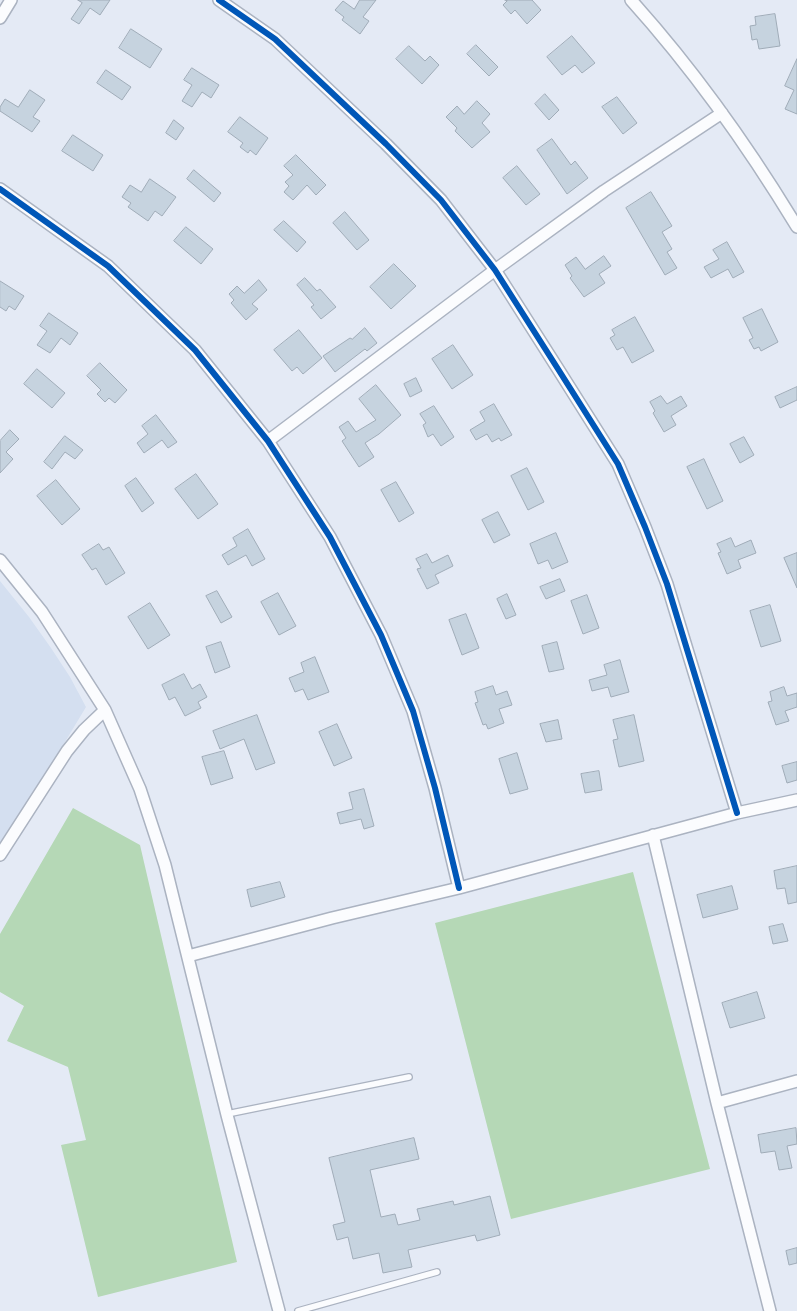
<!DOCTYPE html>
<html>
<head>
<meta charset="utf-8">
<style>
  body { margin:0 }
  canvas { display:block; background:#e4eaf5 }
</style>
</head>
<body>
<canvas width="797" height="1311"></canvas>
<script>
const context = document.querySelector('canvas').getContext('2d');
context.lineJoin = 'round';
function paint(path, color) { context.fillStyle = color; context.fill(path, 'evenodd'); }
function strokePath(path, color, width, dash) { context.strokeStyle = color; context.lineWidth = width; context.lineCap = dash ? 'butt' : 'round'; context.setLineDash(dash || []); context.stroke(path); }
paint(new Path2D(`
  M0,581L29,617L51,648L70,677L86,707L0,850Z`), '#d4dff0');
paint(new Path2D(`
  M73,808L140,845L237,1262L98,1297L61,1145L86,1140L68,1067L7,1041L24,1006L0,992V934Z
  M633,872L710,1169L511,1219L435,923Z`), '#b5d8b6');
const building = new Path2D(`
  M78,0H110L100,15L90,8L79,24L71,19L82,3Z
  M360,0H376L363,17L369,21L360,34L342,20L344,17L335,10L343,1L354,9Z
  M505,0H532L541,10L527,24L515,10L511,14L503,5L507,1Z
  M775,14L780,46L759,49L757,39L752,40L750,26L756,25L755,17Z
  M131,29L162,49L150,68L119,48Z
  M572,36L595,63L582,73L575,65L562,75L547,57Z
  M476,45L498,67L489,76L467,54Z
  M409,46L425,61L430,56L439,65L422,84L396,59Z
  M797,59V114L785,109L794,90L785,86Z
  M192,68L219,85L211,98L202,92L192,107L182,101L192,85L184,80Z
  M106,70L131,87L122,100L97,83Z
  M30,90L45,100L33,117L40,121L32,132L0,111V107L5,99L18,107Z
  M545,94L559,110L549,120L535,104Z
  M617,97L637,123L623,134L602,107Z
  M477,101L490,114L482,123L490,132L472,148L455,131L457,128L446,117L457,106L464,114Z
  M240,117L268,138L256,155L250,150L248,153L240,147L243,143L228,132Z
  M174,120L184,128L176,140L166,133Z
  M73,135L103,155L93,171L62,151Z
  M552,139L571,165L575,161L588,178L567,194L537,150Z
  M296,155L326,185L316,195L307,185L293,200L284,192L289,186L285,182L293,175L284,166Z
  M517,166L540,194L526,205L503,178Z
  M194,170L221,193L214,202L187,179Z
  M150,179L176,197L162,216L155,211L148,221L128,207L131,203L122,197L130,185L141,192Z
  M651,192L672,226L662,232L672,249L667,252L677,268L665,275L626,208Z
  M345,212L369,240L357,250L333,223Z
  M284,221L306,242L297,252L274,230Z
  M186,227L213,249L201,264L174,241Z
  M727,242L744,272L733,278L728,269L711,278L704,267L719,259L713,250Z
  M604,256L611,266L599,274L605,283L584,297L570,278L572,276L565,265L576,257L585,269Z
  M394,264L416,286L391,309L370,287Z
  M305,278L317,291L320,289L336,307L321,319L311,307L314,305L297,285Z
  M259,280L267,290L252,304L258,309L246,320L231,303L234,300L229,294L237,286L244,293Z
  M0,281L24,296L15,310L9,306L6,311L0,307Z
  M762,309L778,342L761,351L759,347L754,349L749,340L753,338L743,318Z
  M49,313L78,333L70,345L61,338L50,353L37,345L47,331L40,326Z
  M635,317L654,351L632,363L623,347L617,350L610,338L615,335L612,330Z
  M365,328L377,343L367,351L365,349L335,372L323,356L350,338L352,339Z
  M299,330L322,358L303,374L297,367L292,371L274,350Z
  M453,345L473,375L452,389L432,359Z
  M100,363L127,390L115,403L109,398L105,402L97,394L101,390L87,376Z
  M37,369L65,393L52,408L24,384Z
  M416,378L422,391L410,397L404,384Z
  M376,385L401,415L379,434L365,443L374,457L359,467L342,441L346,438L339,427L348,421L356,432L376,420L359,399Z
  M797,387V400L780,408L775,397Z
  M661,396L667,404L681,396L687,406L671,416L676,425L664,432L653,413L655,411L650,402Z
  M494,404L512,435L501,441L499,438L492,442L487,434L476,440L470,430L485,421L480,412Z
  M434,406L454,437L441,446L433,434L428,437L423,425L426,423L420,414Z
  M156,415L177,442L168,448L162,440L144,453L137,443L148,434L142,426Z
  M10,430L19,439L6,452L13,459L0,473V441Z
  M65,436L83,450L75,459L65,452L52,469L44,462Z
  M744,437L754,455L740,463L730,444Z
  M704,459L723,501L707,509L687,467Z
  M527,468L544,502L528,510L511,476Z
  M196,474L218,504L198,519L175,489Z
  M136,478L154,503L142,512L125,486Z
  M56,480L80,509L62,525L37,496Z
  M396,482L414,513L399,522L381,490Z
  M498,512L510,535L494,543L482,520Z
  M248,529L265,559L252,566L246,555L228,565L222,555L237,546L233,538Z
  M556,533L568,562L552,569L548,560L538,564L530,544Z
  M731,538L735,547L751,540L756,553L738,560L741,568L727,574L718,553L721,552L717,544Z
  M99,544L103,550L109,547L125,573L106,585L96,568L92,570L82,555Z
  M797,553V588L784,558Z
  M427,554L432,563L448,555L453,566L435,575L439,583L427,589L417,569L421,568L416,559Z
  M560,579L565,591L546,599L540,587Z
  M217,591L232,617L221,623L206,596Z
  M278,593L296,626L279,635L261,602Z
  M507,594L516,615L506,619L497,599Z
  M587,595L599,628L583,634L571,601Z
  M150,603L170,635L148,649L128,617Z
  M770,605L781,641L761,647L750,611Z
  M466,614L479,648L462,655L449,620Z
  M221,642L230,667L215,673L206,647Z
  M557,642L564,669L549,672L542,646Z
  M315,657L329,692L308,700L303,689L295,692L289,678L304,672L301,663Z
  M620,660L629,692L611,697L608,687L592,691L589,680L607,675L604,665Z
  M184,674L192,689L200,684L207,697L198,702L201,708L185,716L175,697L169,700L162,685Z
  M493,686L496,695L507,691L512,705L499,709L504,723L488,729L486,724L483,725L475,703L478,702L475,692Z
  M784,687L787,696L797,693V707L785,711L789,721L776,725L768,702L772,701L770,692Z
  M257,715L275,763L256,770L244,739L220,749L213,731Z
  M634,715L644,761L619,767L613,740L618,739L613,720Z
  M558,720L562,739L546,742L540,724Z
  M337,724L352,758L334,766L319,732Z
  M224,751L233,778L211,785L202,757Z
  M517,753L528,789L510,794L499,759Z
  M797,762V780L787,783L782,766Z
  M599,771L602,790L585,793L581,774Z
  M364,789L374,826L364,829L361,819L340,824L337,813L353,809L349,793Z
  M797,866V902L788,904L785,888L777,889L774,871Z
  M280,882L285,897L251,907L247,890Z
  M732,886L738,909L703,918L697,895Z
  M783,924L788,941L773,944L769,927Z
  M757,992L765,1018L730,1028L722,1003Z
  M796,1128L797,1144L787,1146L792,1168L779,1170L775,1151L761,1153L758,1135Z
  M414,1138L419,1159L370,1170L381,1217L395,1214L398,1225L420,1220L417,1209L453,1201L454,1205L490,1196L500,1235L477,1241L475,1235L408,1250L412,1267L383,1273L379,1253L353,1259L348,1237L337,1240L333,1225L345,1222L329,1158Z
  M797,1248V1263L789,1265L786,1251Z`);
paint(building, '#c6d3df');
strokePath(building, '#a0acb8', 1);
const lane = new Path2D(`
  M227,1114L409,1077
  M298,1311L437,1272`);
const street = new Path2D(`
  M219,0L275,39L386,144L441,200L495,270L558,369L618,464L645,527L667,584L737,813
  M631,0C694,70 748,146 797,227
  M0,18L11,0
  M0,189L108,266L195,350L268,441L330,537L381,635L413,711L435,788L459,888
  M268,441L495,270L604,191L722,113
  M0,560L42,612L105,710L140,789L165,865L227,1115L279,1311
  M653,835L717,1103L770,1311
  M0,855L67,751L84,730L105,710
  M188,956L332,918L459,888L737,813L797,800
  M717,1103L797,1081`);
strokePath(lane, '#abb3c1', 8);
strokePath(street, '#abb3c1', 14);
strokePath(lane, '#fbfcfe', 5.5);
strokePath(street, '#fbfcfe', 11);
strokePath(new Path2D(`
  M219,0L275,39L386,144L441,200L495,270L558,369L618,464L645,527L667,584L737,813
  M0,189L108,266L195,350L268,441L330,537L381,635L413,711L435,788L459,888`), '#0057b8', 6);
</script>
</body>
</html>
